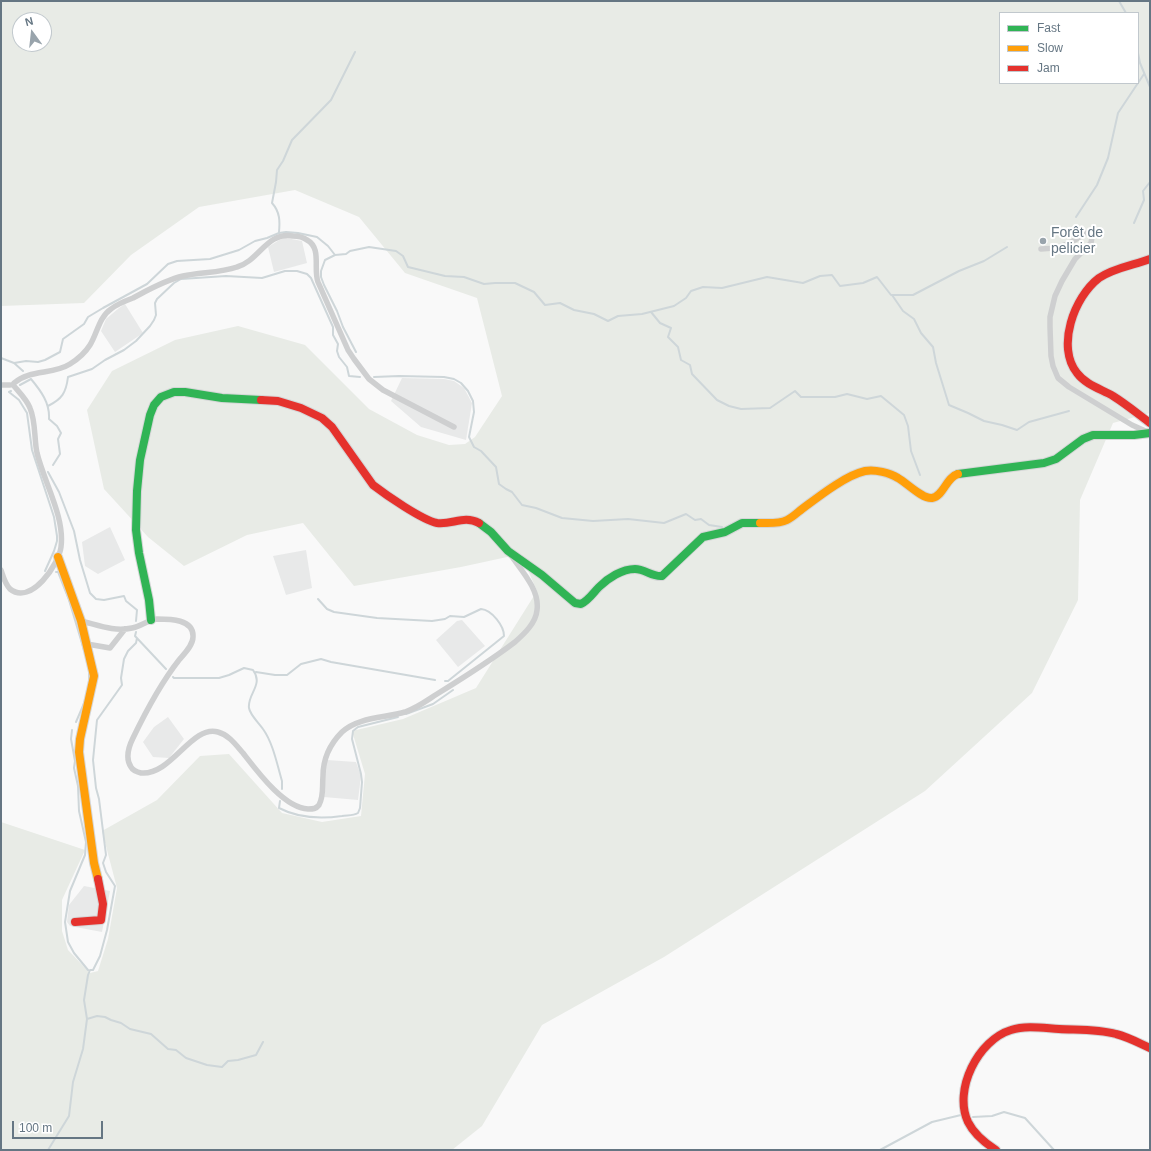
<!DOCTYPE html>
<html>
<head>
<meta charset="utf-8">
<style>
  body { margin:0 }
  #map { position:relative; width:1151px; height:1151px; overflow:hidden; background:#f9f9f9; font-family:Arial,sans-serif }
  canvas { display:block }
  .frame { position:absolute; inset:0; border:2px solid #657683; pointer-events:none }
  .legend { position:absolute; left:999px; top:12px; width:140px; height:72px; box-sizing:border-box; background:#fff; border:1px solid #c1c8cd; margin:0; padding:5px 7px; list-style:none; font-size:12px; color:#657683 }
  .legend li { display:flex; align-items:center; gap:8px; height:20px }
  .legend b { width:20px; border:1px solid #c1c8cd }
  .north { position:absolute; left:12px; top:12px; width:40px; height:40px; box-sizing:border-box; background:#fff; border:1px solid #c1c8cd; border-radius:50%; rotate:345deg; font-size:11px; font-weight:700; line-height:16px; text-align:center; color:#657683 }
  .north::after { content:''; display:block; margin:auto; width:14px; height:18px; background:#99a4ac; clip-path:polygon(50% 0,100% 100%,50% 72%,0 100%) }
  .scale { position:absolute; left:12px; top:1121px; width:91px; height:18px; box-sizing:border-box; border:2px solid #657683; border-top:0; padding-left:5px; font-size:12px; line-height:14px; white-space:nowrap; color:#657683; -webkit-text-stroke:3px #fff; paint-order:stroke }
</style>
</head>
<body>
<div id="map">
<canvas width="1151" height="1151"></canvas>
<div class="frame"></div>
<ul class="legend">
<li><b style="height:5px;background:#30b455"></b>Fast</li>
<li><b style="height:5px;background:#ff9f0a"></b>Slow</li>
<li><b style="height:5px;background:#e5322d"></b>Jam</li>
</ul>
<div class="north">N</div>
<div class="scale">100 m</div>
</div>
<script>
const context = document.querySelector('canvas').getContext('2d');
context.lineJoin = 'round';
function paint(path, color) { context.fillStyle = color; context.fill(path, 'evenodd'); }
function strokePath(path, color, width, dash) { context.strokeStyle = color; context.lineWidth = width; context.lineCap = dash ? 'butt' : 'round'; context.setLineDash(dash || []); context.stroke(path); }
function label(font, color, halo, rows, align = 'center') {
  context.font = font + ' Arial,sans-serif'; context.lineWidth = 4; context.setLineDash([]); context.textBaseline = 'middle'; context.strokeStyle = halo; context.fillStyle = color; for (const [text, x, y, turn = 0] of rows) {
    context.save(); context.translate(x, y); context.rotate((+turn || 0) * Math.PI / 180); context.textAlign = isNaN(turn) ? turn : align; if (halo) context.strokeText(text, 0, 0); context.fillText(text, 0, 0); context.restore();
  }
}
paint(new Path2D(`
  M286,238L302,241L307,263L274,272L268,247L281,239Z
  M125,304L143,333L115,352L101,331L106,319L119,308Z
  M402,378L444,379L454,381L464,388L472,403L466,440L421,427L391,401Z
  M110,527L125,560L98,574L85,566L82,542Z
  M306,550L312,588L286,595L273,556Z
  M462,620L485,646L458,667L436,640L457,621Z
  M168,717L184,739L169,758L153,757L143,742L154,727Z
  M327,760L356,762L361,776L358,800L324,797L325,778Z
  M84,886L110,891L102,932L70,926L67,922L69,905Z`), '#e8e9e9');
paint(new Path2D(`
  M1,1H1150V413L1113,423L1080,500L1078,600L1032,693L925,791L664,957L542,1025L482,1126L452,1150H1V822L85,850L62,900V931L68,950L90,973L98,971L108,939L117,888L102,831L157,800L200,756L229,754L282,813L322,822L361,816L365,774L352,731L403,719L476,688L537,591L521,554L461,567L354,586L303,523L247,535L184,566L148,537L104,489L87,410L112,371L175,340L238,326L305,345L369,409L417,435L449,445L465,444L475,437L502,396L477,298L405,273L359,217L295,190L199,207L131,255L84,303L1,306ZM1000,13H1138V83H1000ZM20,20H44V44H20Z`), '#e8ebe6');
strokePath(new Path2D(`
  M1119,1L1126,13
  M1138,53L1140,63L1150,87
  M1076,217L1097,185L1108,158L1118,113L1144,74
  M1134,223L1144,200L1143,191L1150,182
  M279,232C280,221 280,212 272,203L276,182L277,170L283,161L292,140L331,100L355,52
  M335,255L325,260L321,271V277L324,285L337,311L343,327L356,352
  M892,295L903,311L914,319L921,333L933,347L936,363L949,405L968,413L984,421L1002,425L1017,430L1029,422L1069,411
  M651,312L660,323L671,328L668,337L678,347L681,360L690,365L692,374L717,400L729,406L741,409L770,408L795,391L801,397H835L847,394L867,399L881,396L904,415L908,426L911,451L920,475
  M1,358L14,363L23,371
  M14,363L26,361L38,362L45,360L60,352L63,339L84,324L88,317L103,308L147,284L168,264L177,261L210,259L239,250L255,241L267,238L279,233L286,232L298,233L317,237L328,246L335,255L346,254L350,251L369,247L396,251L403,256L408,267L445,276L464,277L484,284L495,283H515L534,292L545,305L560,303L574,310L594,314L608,321L618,316L642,314L674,306L686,298L691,291L703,287L722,288L767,277L803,283L820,276L832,275L840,286L863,283L877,277L891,295H913L959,271L984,261L1007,247
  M374,377L399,376L444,377L454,379L461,383L468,391L473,401L474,412L469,437L474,447L481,451L496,467L499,484L506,489L512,492L522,505L536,508L562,518L593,521L628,519L664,523L686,514L695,520L701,519L709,525L722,527
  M20,385L31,379C41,391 50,403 49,419L57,426L61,433L58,439L60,454L53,465
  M11,391L9,392L19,400L27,413L32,450L54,517L57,536V541L54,551L45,571
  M48,406C62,399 66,393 68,377L92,369L105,360L124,350L136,341L150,326L154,320L156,315L155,303L157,299L174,283L181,279L226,276L262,278L285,271H297L307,274L311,278L333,327V335L338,344L337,351L339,357L347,367L349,376L360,377
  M48,472L59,492L74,531L80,560L90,593L96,599L104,600L124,596L126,601L137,610L136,621
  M56,572H58L69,600L84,650
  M318,599L327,609L334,612L377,618L432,621L445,619L450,616L464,617L481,609C492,610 504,626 504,636L448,681H445
  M136,632L135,636L166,669
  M89,670V683
  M256,672L275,675H287L301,664L321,659L331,662L435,680
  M173,677L174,678H219L229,675L244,668L253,670C264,685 247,694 249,708C250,715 259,723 263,729C273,743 277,764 282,781V789
  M406,714L433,704L453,690
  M76,722L85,701
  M72,730L71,739L75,761L74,768L78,786L79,811L86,842L85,855L70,891L65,922L68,942L74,953L88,970
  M280,801L279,808C298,818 321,819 342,816C347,815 353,816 358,813L360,808L362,782L361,774L352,739L353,731L358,727L398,717
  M87,1019L97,1016L105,1017L111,1020L121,1023L130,1029L151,1034L168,1049L176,1050L186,1058L207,1065L222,1067L228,1061L238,1060L256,1055L263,1042
  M973,1117L992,1116L1004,1112L1025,1118L1054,1150
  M48,1150L69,1116L73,1082L83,1049L87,1019L84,1000L88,975L90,970H93L100,956L107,930L115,886L106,872L103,863L106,855L99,799L96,788L93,760L97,720L122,685L121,678L124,659L128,651L136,643L137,638
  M880,1150L932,1122L961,1115`), '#ced6d9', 2);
const fast = new Path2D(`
  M958,474L1044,463L1056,459L1083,439L1093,435H1134L1150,433
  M479,523L491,532L508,551L542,575L575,603L581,604C589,600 593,593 599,587C608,578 622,569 635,569C645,569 652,577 662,576L703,537L725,532L742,523H760
  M151,620L149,600L139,553L136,530L137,491L140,460L150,415L154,405L161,397L174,392H185L222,398L261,400`);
const slow = new Path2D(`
  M760,523C769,523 779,524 787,520C793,517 798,512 802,509C818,497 846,475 865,471C875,469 890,473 898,478C907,483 922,499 932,498C944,496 946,477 958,474
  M58,557L81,621L94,676L80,739L79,752L94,863L98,879`);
const jam = new Path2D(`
  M1150,259C1134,265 1113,268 1099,278C1074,297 1056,347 1077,373C1086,385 1101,389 1113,396C1126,404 1138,414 1150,423
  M261,400L278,401L301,408L322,418L332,427L373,485C386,495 422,520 437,523C452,525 464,515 479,523
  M75,922L101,920L103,904L98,879
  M996,1150C985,1143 974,1134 968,1122C953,1090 978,1040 1011,1030C1026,1025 1043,1028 1059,1029C1078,1030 1098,1029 1116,1034C1128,1037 1139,1043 1150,1048`);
strokePath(fast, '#d5d6d7', 10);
strokePath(slow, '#d5d6d7', 10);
strokePath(jam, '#d5d6d7', 10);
strokePath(new Path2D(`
  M1041,249C1054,249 1064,247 1075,240C1079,238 1082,235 1085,233H1090L1092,237L1091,243L1075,259L1062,281L1055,296L1050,317V327L1051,356L1053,366L1058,378L1069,387L1132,425L1150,433
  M14,383C30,369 53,375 70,364C78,359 85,353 90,345C97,334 99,317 111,309C117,304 125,301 133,298C148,290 165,280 183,276C200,272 220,273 237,267C259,261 267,231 293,236C298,236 303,237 307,240C322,248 313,269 318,282L348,350L354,359L369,379L383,390L454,427
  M1,385H10
  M1,570C3,576 5,584 10,589C31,606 59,564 61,547C65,517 44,482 37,453C34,439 36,422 30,408C27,400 20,393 14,386
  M81,621C98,625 114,632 132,628C141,626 148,620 157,619C170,619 194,619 193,637C193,645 185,653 179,660C161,683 146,711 133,738C129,746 125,758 131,767C133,771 137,772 141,773C171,776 192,724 218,732C229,735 236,745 243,753C257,771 284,808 308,809C313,809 316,809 319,805C324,796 322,786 323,776C323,759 330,744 342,732C358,717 385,718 405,712C417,708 426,701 437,694C463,678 490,661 515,642C524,634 536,623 537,610C540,590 521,570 510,554
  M87,644L110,648L125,629`), '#cecfd0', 5.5);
strokePath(fast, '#30b455', 8);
strokePath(slow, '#ff9f0a', 8);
strokePath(jam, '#e5322d', 8);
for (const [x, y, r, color] of [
  [1043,241,4,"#99a4ac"]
]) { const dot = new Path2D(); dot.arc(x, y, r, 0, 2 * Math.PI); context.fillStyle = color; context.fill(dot); strokePath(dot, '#fff', 1.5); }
label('14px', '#657683', '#fff', [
  ["Forêt de",1051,233],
  ["pelicier",1051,249]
], 'left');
</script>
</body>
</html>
